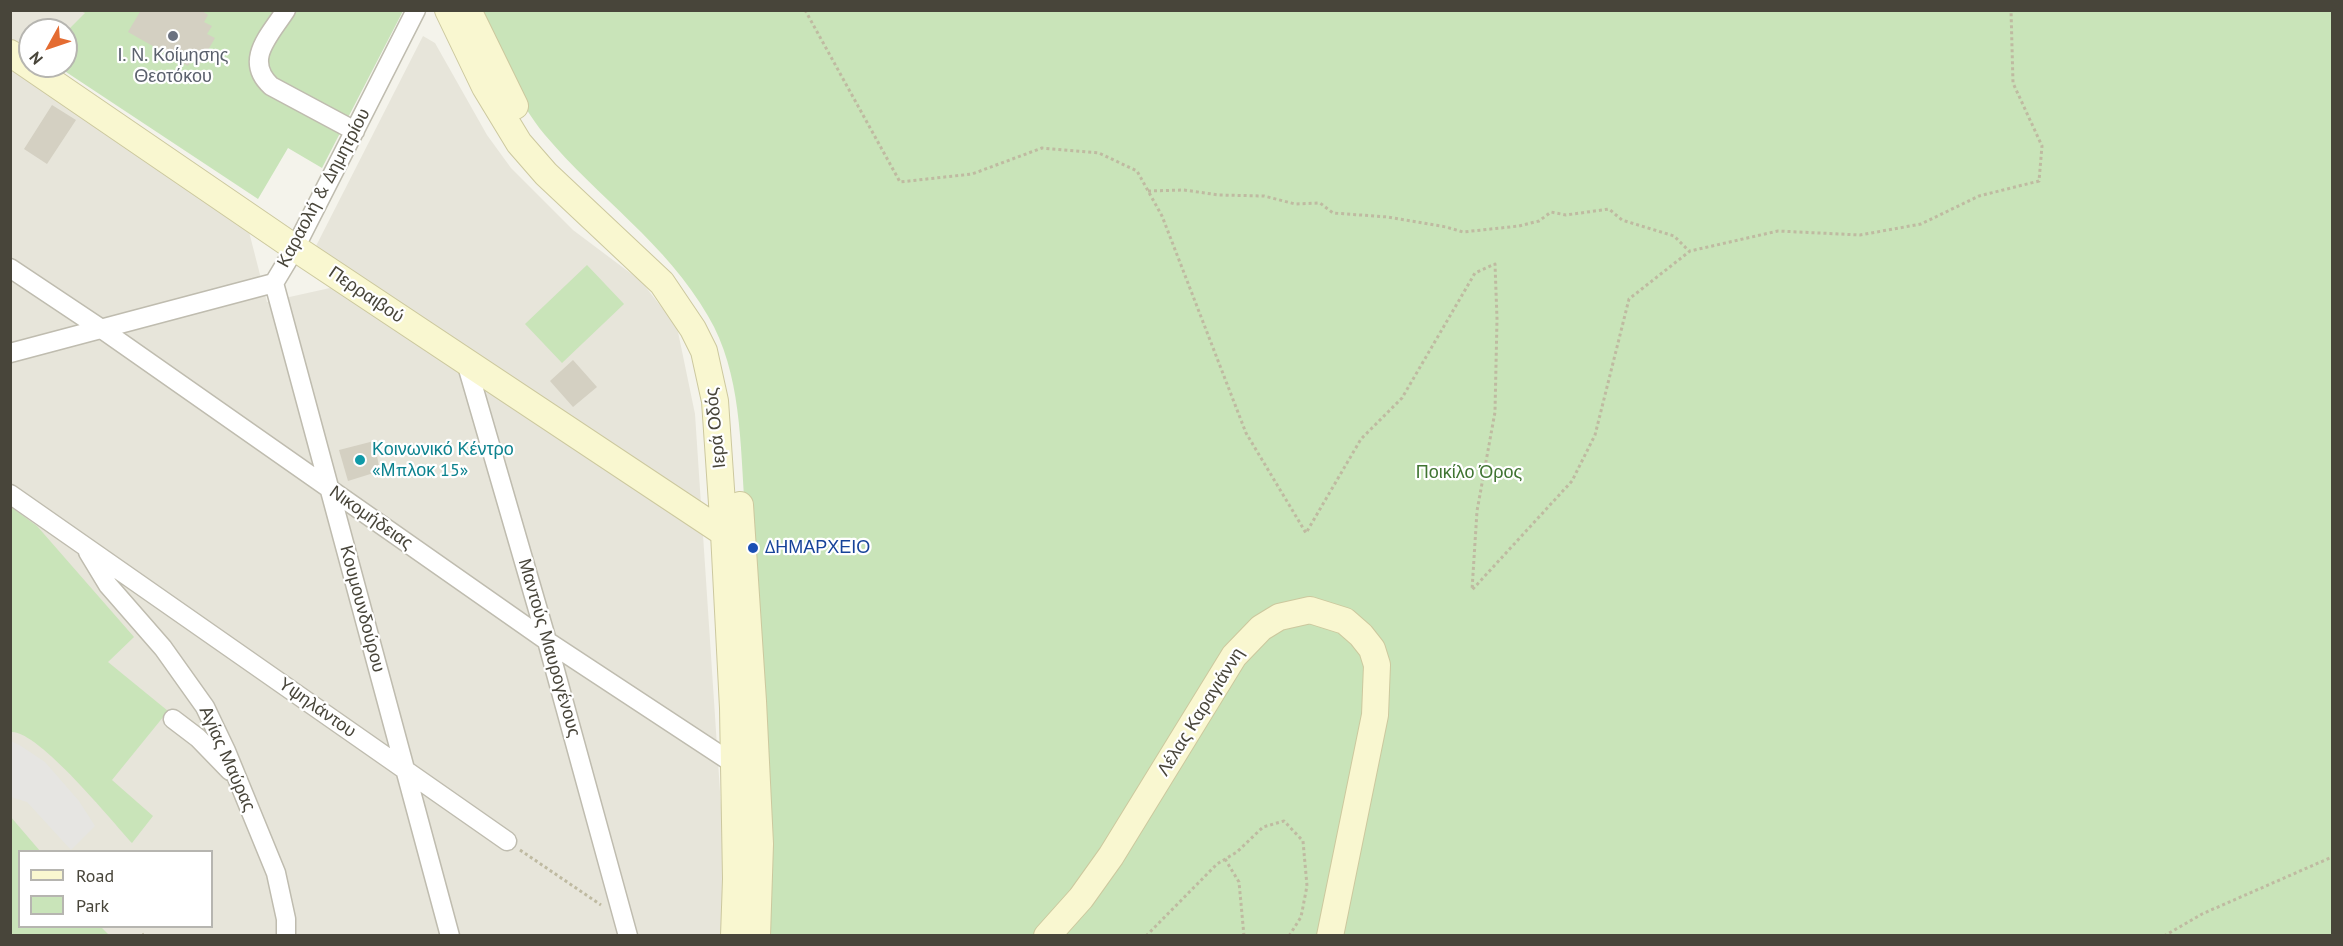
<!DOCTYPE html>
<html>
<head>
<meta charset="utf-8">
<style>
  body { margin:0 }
  #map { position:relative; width:2343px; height:946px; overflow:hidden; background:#f4f3eb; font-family:"PT Sans",sans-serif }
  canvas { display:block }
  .frame { position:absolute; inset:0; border:12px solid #48453a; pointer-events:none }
  .legend { position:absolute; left:18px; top:850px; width:195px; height:78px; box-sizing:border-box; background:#fff; border:2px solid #b6b5b0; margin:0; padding:8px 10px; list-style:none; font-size:18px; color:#48453a }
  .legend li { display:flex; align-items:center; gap:12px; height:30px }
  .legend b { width:30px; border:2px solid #b6b5b0 }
  .north { position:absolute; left:18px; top:18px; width:60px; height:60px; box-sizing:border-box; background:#fff; border:2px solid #b6b5b0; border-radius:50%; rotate:230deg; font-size:16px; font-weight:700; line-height:24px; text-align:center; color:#48453a }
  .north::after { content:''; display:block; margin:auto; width:21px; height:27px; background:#e46c32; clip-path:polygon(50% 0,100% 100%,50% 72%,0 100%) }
</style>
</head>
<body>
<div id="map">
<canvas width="2343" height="946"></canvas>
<div class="frame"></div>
<ul class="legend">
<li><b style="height:8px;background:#f9f7d0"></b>Road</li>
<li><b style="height:16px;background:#c9e4b9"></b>Park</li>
</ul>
<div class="north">N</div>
</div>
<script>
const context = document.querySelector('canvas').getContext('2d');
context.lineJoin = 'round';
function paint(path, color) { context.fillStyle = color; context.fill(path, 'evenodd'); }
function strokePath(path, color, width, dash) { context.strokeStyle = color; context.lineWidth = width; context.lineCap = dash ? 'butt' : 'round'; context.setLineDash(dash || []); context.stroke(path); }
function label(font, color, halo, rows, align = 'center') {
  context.font = font + ' "PT Sans",sans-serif'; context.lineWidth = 4.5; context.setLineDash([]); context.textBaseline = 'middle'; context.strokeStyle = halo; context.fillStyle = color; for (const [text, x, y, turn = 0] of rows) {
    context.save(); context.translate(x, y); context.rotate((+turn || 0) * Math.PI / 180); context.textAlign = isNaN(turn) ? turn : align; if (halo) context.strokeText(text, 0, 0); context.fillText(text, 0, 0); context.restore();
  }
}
paint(new Path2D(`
  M81,10L86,13L66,32V30H30V66L247,224L267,302L330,288L345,266L316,246L423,36L435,43L487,135L511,168L573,230L641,281L677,327L695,414L724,852L722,935H11L10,11ZM20,852H212V926H20Z`), '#e7e5da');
paint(new Path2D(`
  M81,11H403L322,168L288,148L258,199L57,66H66V32L85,13Z
  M478,11H2332V935H762C757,793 756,651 745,509C740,445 742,373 708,316C667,244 598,198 545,135C515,99 498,53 478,11Z
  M587,265L624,304L562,363L525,324Z
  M11,507L37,526L134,637L108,662L168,711L112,780L153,816L132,843C111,820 38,730 11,732Z
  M10,816L40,851L20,852V926L101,927L109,935H11Z`), '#c9e4b9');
paint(new Path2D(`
  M11,741L21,746L45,762L79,801L95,826L71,850L27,802L11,797Z`), '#e6e5e2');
paint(new Path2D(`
  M141,10H201L208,15L204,22L212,26L207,34L215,38L200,64L192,59L188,66L128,32Z
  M52,105L76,120L47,164L24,149Z
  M573,360L597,387L573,407L550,381Z
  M374,441L380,471L348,481L339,450Z`), '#d4d0c2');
const street = new Path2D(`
  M286,10C270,35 243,60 271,86L355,131
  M10,268L103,330L547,641L734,764
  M274,283L450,936
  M10,353L274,283L295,248L416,10
  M466,362L547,641L628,936
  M10,494L507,841
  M88,552L108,585L163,648L205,707L226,751L276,873L286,919V936
  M173,719L198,738L230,771`);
const secondary = new Path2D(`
  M448,10L485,87L519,143L546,174L662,283L693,329L704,351L715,401L724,533L733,708L736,879L734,936
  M468,10L515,106
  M10,53L295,248L724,533
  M740,505L753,701L760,844L757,936
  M1047,936L1081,898L1111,856L1234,656L1261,628L1279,617L1310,610L1345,621L1361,635L1372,649L1377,665L1375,715L1330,936`);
strokePath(street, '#bfbcaf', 21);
strokePath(secondary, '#ccc89e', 28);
strokePath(new Path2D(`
  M805,10L900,182L972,174L1042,148L1099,153L1137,171L1162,216L1246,433L1306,533L1361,439L1402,398L1475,273L1495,264L1497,319L1495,412L1477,511L1472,590L1572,481L1595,435L1629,299L1690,251L1778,231L1860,235L1921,224L1979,196L2039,181L2042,146L2013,83L2011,10
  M1148,191L1184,190L1219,195L1264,196L1295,204L1320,203L1333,213L1388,217L1446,227L1463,232L1519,226L1539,221L1551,212L1566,215L1609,209L1622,220L1674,236L1689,251
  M520,850L601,905
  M1225,859L1239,882L1244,936
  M142,936L146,932
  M1146,936L1217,864L1237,852L1263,827L1284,821L1303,841L1307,886L1301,917L1289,936
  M2164,936L2202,914L2332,857`), '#bfbaa1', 3, [3, 3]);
strokePath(street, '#fff', 18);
strokePath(secondary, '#f9f7d0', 26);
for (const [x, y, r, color] of [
  [173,36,6,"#6b7280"],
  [360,460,6,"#0f9aa8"],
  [753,548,6,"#1a4fb4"]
]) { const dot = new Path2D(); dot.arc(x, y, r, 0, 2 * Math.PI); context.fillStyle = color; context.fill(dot); strokePath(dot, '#fff', 2); }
label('18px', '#5b616d', '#fff', [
  ["Ι. Ν. Κοίμησης",173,56],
  ["Θεοτόκου",173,77]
]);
label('18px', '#48453a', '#fff', [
  ["Καραολή & Δημητρίου",324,188,-62],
  ["Περραιβού",366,295,34],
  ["Ιερά Οδός",716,428,-96],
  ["Νικομήδειας",371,518,35],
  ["Κουμουνδούρου",362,609,75],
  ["Μαντούς Μαυρογένους",549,648,74],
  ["Υψηλάντου",317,708,35],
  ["Λέλας Καραγιάννη",1201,712,-58],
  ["Αγίας Μαύρας",227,759,66]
]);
label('18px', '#0d838f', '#fff', [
  ["Κοινωνικό Κέντρο",372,450],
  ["«Μπλοκ 15»",372,471]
], 'left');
label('18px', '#407432', '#fff', [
  ["Ποικίλο Όρος",1469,473]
]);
label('18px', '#164399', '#fff', [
  ["ΔΗΜΑΡΧΕΙΟ",765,548]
], 'left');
</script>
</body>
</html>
